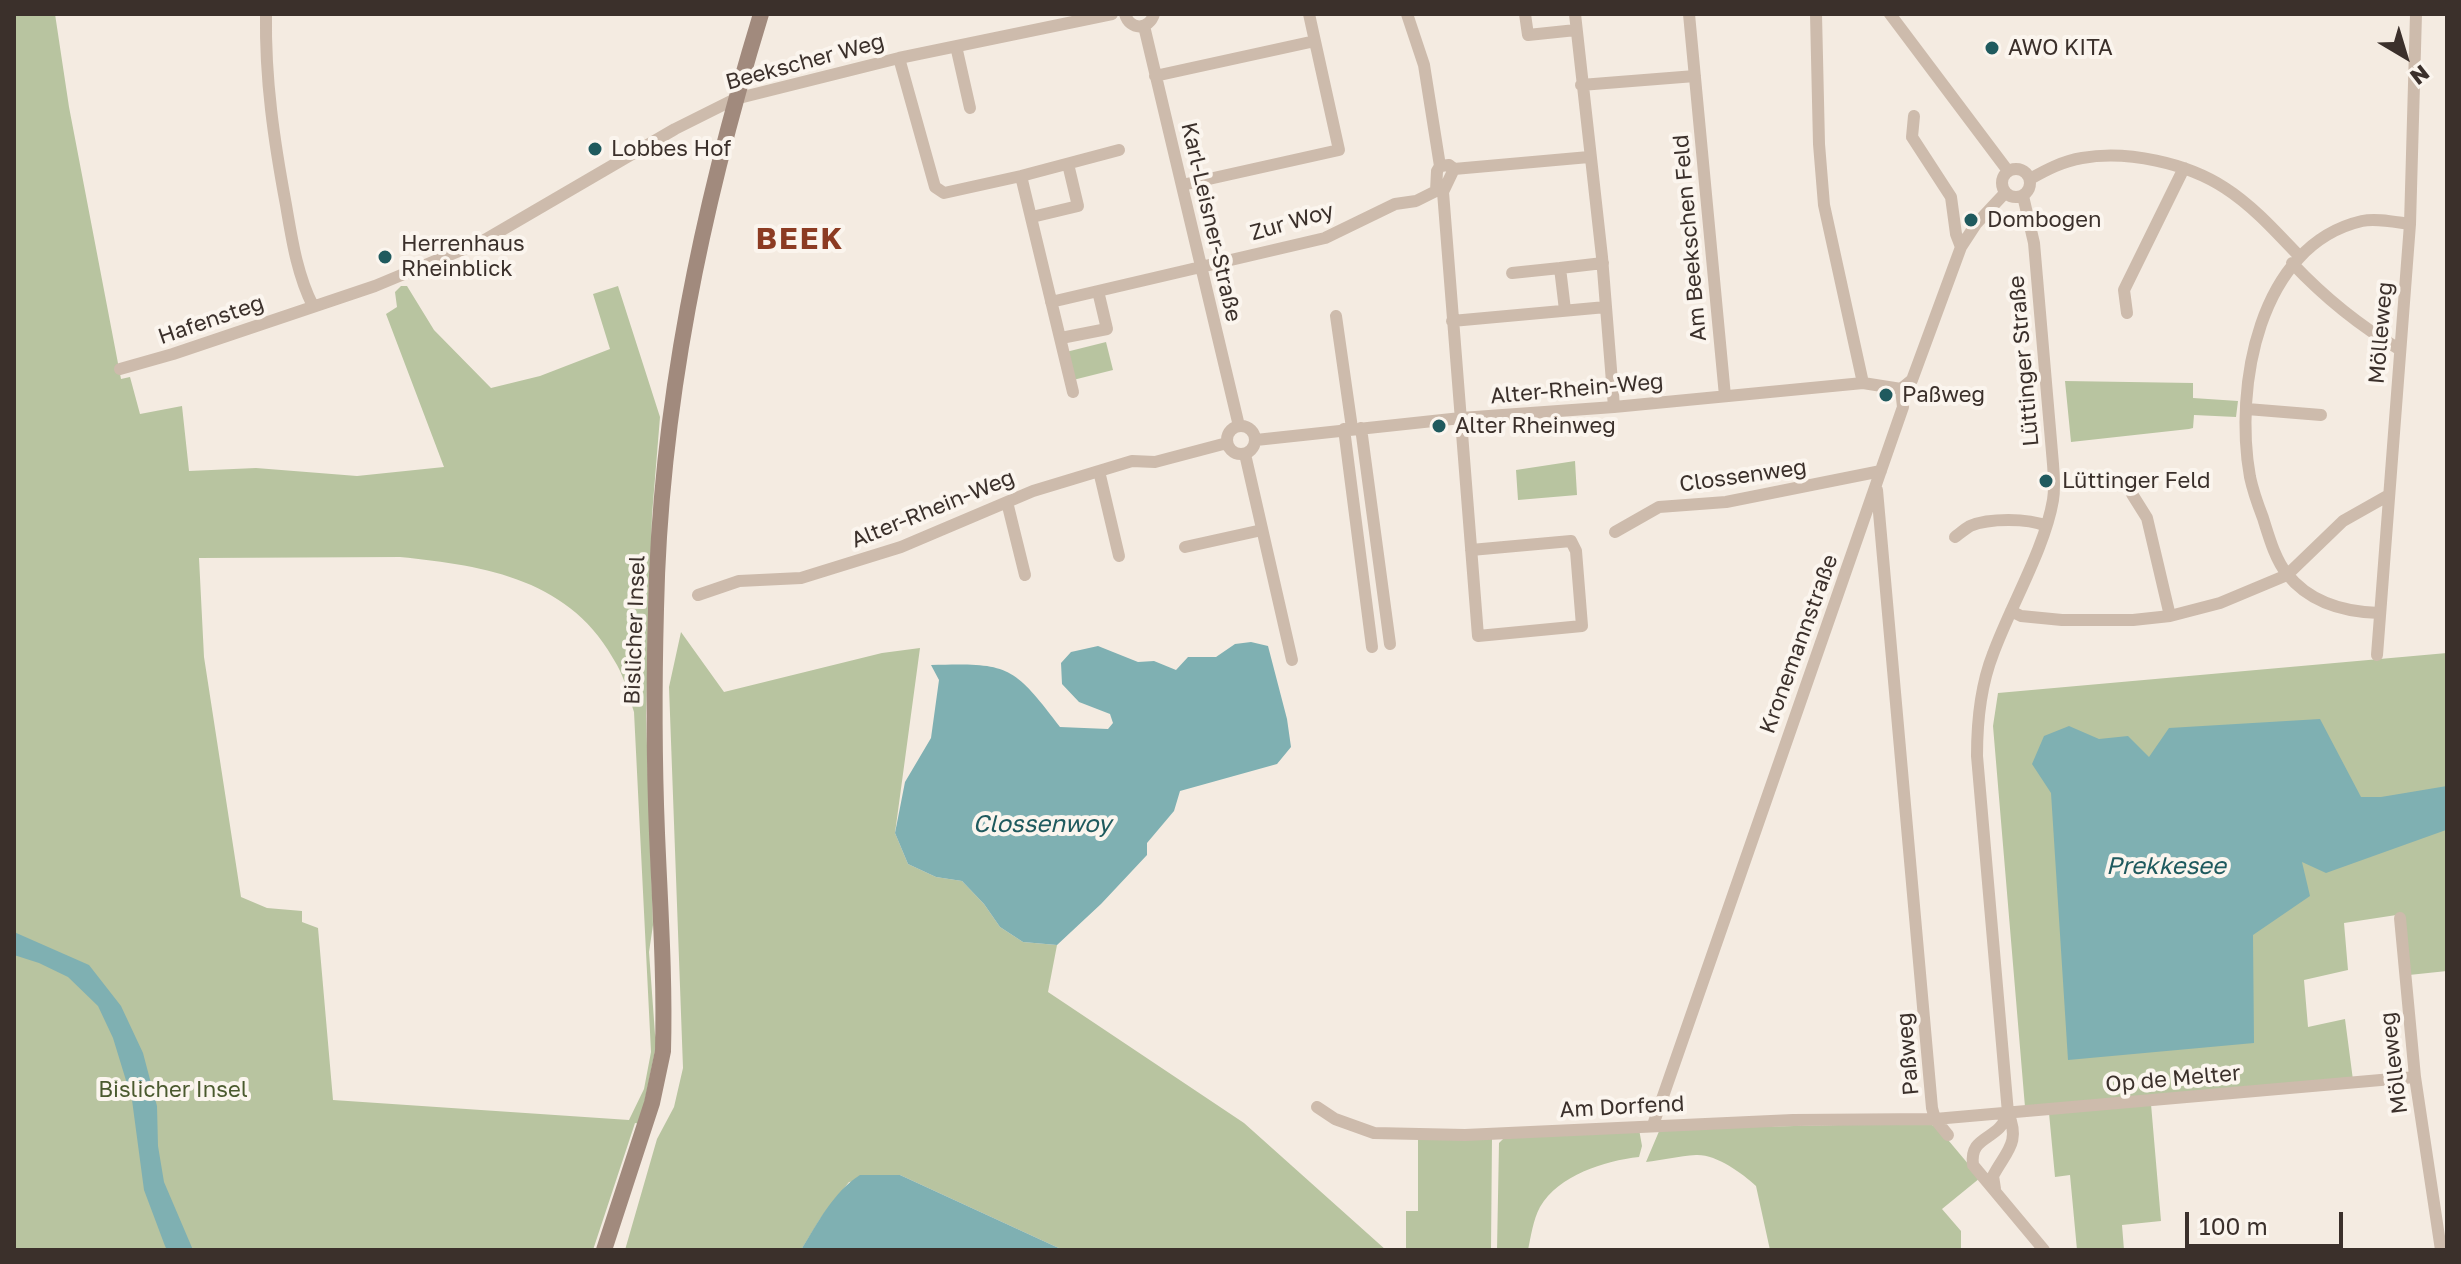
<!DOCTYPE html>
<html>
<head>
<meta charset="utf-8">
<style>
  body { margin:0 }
  #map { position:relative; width:2461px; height:1264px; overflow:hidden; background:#f4ebe1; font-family:"Golos Text",sans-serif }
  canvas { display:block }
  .frame { position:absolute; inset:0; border:16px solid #3b302b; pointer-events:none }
  .north { position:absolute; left:2365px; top:16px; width:80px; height:80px; -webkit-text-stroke:6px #fbf5ee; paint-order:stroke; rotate:142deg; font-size:22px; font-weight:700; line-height:32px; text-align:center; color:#3b302b }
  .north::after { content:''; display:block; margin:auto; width:28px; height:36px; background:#3b302b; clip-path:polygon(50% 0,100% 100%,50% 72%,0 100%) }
  .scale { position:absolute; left:2185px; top:1212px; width:158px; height:36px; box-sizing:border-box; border:4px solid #3b302b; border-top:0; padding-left:10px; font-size:24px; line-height:28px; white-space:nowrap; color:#3b302b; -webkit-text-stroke:6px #fbf5ee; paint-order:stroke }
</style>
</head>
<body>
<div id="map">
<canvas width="2461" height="1264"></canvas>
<div class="frame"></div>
<div class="north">N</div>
<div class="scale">100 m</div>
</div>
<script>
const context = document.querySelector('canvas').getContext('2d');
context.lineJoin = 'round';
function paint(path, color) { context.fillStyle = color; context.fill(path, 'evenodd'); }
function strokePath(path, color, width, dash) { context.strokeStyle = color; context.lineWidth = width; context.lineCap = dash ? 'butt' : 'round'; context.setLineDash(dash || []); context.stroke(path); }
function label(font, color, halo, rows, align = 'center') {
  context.font = font + ' "Golos Text",sans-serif'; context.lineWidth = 8; context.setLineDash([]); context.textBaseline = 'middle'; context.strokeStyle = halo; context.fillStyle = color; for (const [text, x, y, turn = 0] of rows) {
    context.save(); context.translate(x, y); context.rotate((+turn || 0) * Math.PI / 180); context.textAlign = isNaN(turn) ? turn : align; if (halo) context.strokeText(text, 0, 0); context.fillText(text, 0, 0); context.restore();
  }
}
paint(new Path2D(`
  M14,14H55L69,107L121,379L130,377L140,414L182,406L189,471L256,468L357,476L444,467L386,314L397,307L395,292L401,286H407L434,330L491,388L540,376L610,349L593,294L618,286L660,417L652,515L646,716L653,925L649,952L655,1034L657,1041L640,1124L635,1123L593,1250H14ZM400,557C487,566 572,579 617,665C625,679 629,697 634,712L651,1052L644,1089L629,1120L333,1100L318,928L302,922V911L267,908L241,897L204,657L199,558Z
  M1106,342L1113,370L1073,380L1066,352Z
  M2065,381L2193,383V398L2238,401L2236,417L2194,415L2193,428L2189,429L2071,442Z
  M1575,461L1577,495L1518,500L1516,470Z
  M681,632L724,692L882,653L920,648L895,833L908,864L936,877L962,881L984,904L1000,927L1023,942L1057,945L1048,992L1244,1123L1386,1250H1063L900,1175L849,1182L820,1219L801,1250H625L657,1139L674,1107L683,1068L669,687Z
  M2447,653V971L2409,975L2403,914L2344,923L2348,970L2304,980L2308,1027L2345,1019L2353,1080L2025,1107L1993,726L1998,693Z
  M2151,1104L2161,1221L2122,1225L2124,1250H2077L2070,1175L2055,1177L2049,1113Z
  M1928,1123L1938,1128L1980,1178L1942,1209L1961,1231V1250H1770L1756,1186C1742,1173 1716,1154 1696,1155C1679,1156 1662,1160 1646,1162L1660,1129Z
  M1639,1129L1642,1146L1639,1157C1604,1161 1559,1175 1540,1207C1533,1220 1531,1236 1528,1250H1497L1499,1143L1505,1137Z
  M1418,1137L1492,1138L1491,1250H1406V1211H1418Z`), '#b8c4a0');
paint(new Path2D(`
  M1251,642L1268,646L1287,719L1291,747L1277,764L1180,791L1174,811L1147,843V855L1101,904L1057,945L1023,942L1000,927L984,904L962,881L936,877L908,864L895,833L905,782L931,738L939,680L931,665C1009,663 1013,665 1060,727L1108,729L1113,723L1110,714L1079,702L1062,684L1061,663L1071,652L1098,646L1138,662L1154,661L1176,670L1188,657H1216L1235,644Z
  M2320,719L2361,797H2381L2447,786V835L2446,830L2326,873L2302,862L2310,896L2253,935L2254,1043L2068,1060L2051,793L2032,764L2044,736L2069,726L2099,739L2128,736L2149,757L2169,728Z
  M14,932L89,965L121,1006L143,1053L157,1106L158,1146L164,1182L193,1250H167L165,1246L144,1190L132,1100L113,1038L98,1006L68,977L39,963L14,955Z
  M860,1175H900L1063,1250H801C817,1224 834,1191 860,1175Z`), '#7fb0b2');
strokePath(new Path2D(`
  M266,14C265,80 274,141 286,205C292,240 297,274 313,306
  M1125,14C1130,31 1149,30 1154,14
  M1407,14L1424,65L1440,166L1437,171L1436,191L1443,192L1454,169L1449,165L1440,166
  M1525,14L1528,35L1576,30
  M1575,14L1602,257L1614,407
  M1689,14L1725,396
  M1816,14L1819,144L1824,205L1863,383
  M1890,14L2008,171
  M1144,26L1239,426
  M956,46L970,108
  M899,58L935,187L944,193L1021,176L1119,150
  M1155,76L1315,41
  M1581,85L1695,76
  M1914,116L1912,137L1951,197L1956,234L1961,247
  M2002 183a14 14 0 1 1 28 0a14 14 0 1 1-28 0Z
  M1454,169L1589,157
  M1021,176L1073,392
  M2030,179C2046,170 2063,161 2082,158C2127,150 2187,163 2225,188C2253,206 2276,232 2299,256
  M1182,185L1339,150L1309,14
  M1443,192C1454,340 1465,488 1478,636L1582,626L1576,551L1571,541L1471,550
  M1032,217L1078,206L1068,164
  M2292,263C2325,298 2358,325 2399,349
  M1512,273L1560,268
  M1051,302L1325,238L1395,204L1416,201L1436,191
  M1565,310L1560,268L1603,263
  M2127,313L2124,290L2184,168
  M1336,316L1352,428
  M1452,321L1606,307
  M1061,338L1107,329L1098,291
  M120,369L173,354L375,286L483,241L675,129L735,99L899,58L1112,14
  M1901,389L1912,380L1961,247L1976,224L2005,193
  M2247,409L2321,415
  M1227 440a14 14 0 1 1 28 0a14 14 0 1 1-28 0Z
  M1361,428L1390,644
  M1344,429L1372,647
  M1256,440L1461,418L1614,407L1863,383L1901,389
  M1245,454L1292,660
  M1099,471L1119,556
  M1877,490L1932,1108L1935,1119L1948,1135
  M2132,494L2147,518L2170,616
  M1007,502L1025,575
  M1615,532L1659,507L1726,502L1881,471
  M1955,537C1959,534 1965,529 1970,526C1989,518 2028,518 2046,526
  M1185,547L1262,530
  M698,595L739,581L801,578L901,547L1033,491L1132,461L1155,462L1227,443
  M2011,611L2021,616L2062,620H2133L2170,616L2220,603L2287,575L2343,521L2389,495
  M2379,613C2344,612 2310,603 2287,574C2275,559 2269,537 2263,518C2258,505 2253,491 2250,477C2234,388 2258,245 2362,221C2376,218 2395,222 2410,224
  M2377,655L2410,224L2416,14
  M2400,918L2415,1077L2441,1250
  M1317,1107L1335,1119L1374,1133L1465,1135L1793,1120L1935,1119L2415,1077
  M2008,1113C1999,1142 1969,1134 1973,1165L2044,1250
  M1653,1125L1903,407L1901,389
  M1995,1189L1993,1176C2006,1151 2021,1143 2008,1113L1977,756C1977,721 1980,687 1993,654C2010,607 2045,548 2053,500C2055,488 2054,476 2053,464L2034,243L2023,196`), '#cdbbac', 12);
strokePath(new Path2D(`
  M604,1250L652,1103L663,1051C665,978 660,906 657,833C654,758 654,683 656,609C660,406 702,207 761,14`), '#a18a7d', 16);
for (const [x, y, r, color] of [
  [1992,48,8,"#1f5a5e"],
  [595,149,8,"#1f5a5e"],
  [1971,220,8,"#1f5a5e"],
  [385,257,8,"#1f5a5e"],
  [1886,395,8,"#1f5a5e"],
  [1439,426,8,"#1f5a5e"],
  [2046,481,8,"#1f5a5e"]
]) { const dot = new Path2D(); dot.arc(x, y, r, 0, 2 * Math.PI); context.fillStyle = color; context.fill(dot); strokePath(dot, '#fbf5ee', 3); }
label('22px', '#3b302b', '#fbf5ee', [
  ["AWO KITA",2008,48],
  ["Lobbes Hof",611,149],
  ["Dombogen",1987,220],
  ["Herrenhaus",401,244],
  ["Rheinblick",401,269],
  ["Paßweg",1902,395],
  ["Alter Rheinweg",1455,426],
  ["Lüttinger Feld",2062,481]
], 'left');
label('22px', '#3b302b', '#fbf5ee', [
  ["Beekscher Weg",805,62,-15],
  ["Karl-Leisner-Straße",1211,222,77],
  ["Zur Woy",1292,222,-16],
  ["Am Beekschen Feld",1690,238,-95],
  ["Hafensteg",211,320,-19],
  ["Mölleweg",2381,333,-85],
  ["Lüttinger Straße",2024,361,-95],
  ["Alter-Rhein-Weg",1577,389,-5],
  ["Clossenweg",1743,476,-8],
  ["Alter-Rhein-Weg",933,509,-22],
  ["Bislicher Insel",635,630,-88],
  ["Kronemannstraße",1799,644,-70],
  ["Paßweg",1908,1054,-95],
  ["Mölleweg",2394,1063,-97],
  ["Op de Melter",2173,1079,-5],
  ["Am Dorfend",1622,1107,-3]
]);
label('22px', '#4a5a2e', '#fbf5ee', [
  ["Bislicher Insel",173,1090]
]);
label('italic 24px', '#1f5a5e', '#fbf5ee', [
  ["Clossenwoy",1042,824],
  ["Prekkesee",2166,866]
]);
context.letterSpacing = '2px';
label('bold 30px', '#8c3b22', '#fbf5ee', [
  ["BEEK",800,239]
]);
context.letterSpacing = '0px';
</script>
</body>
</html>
